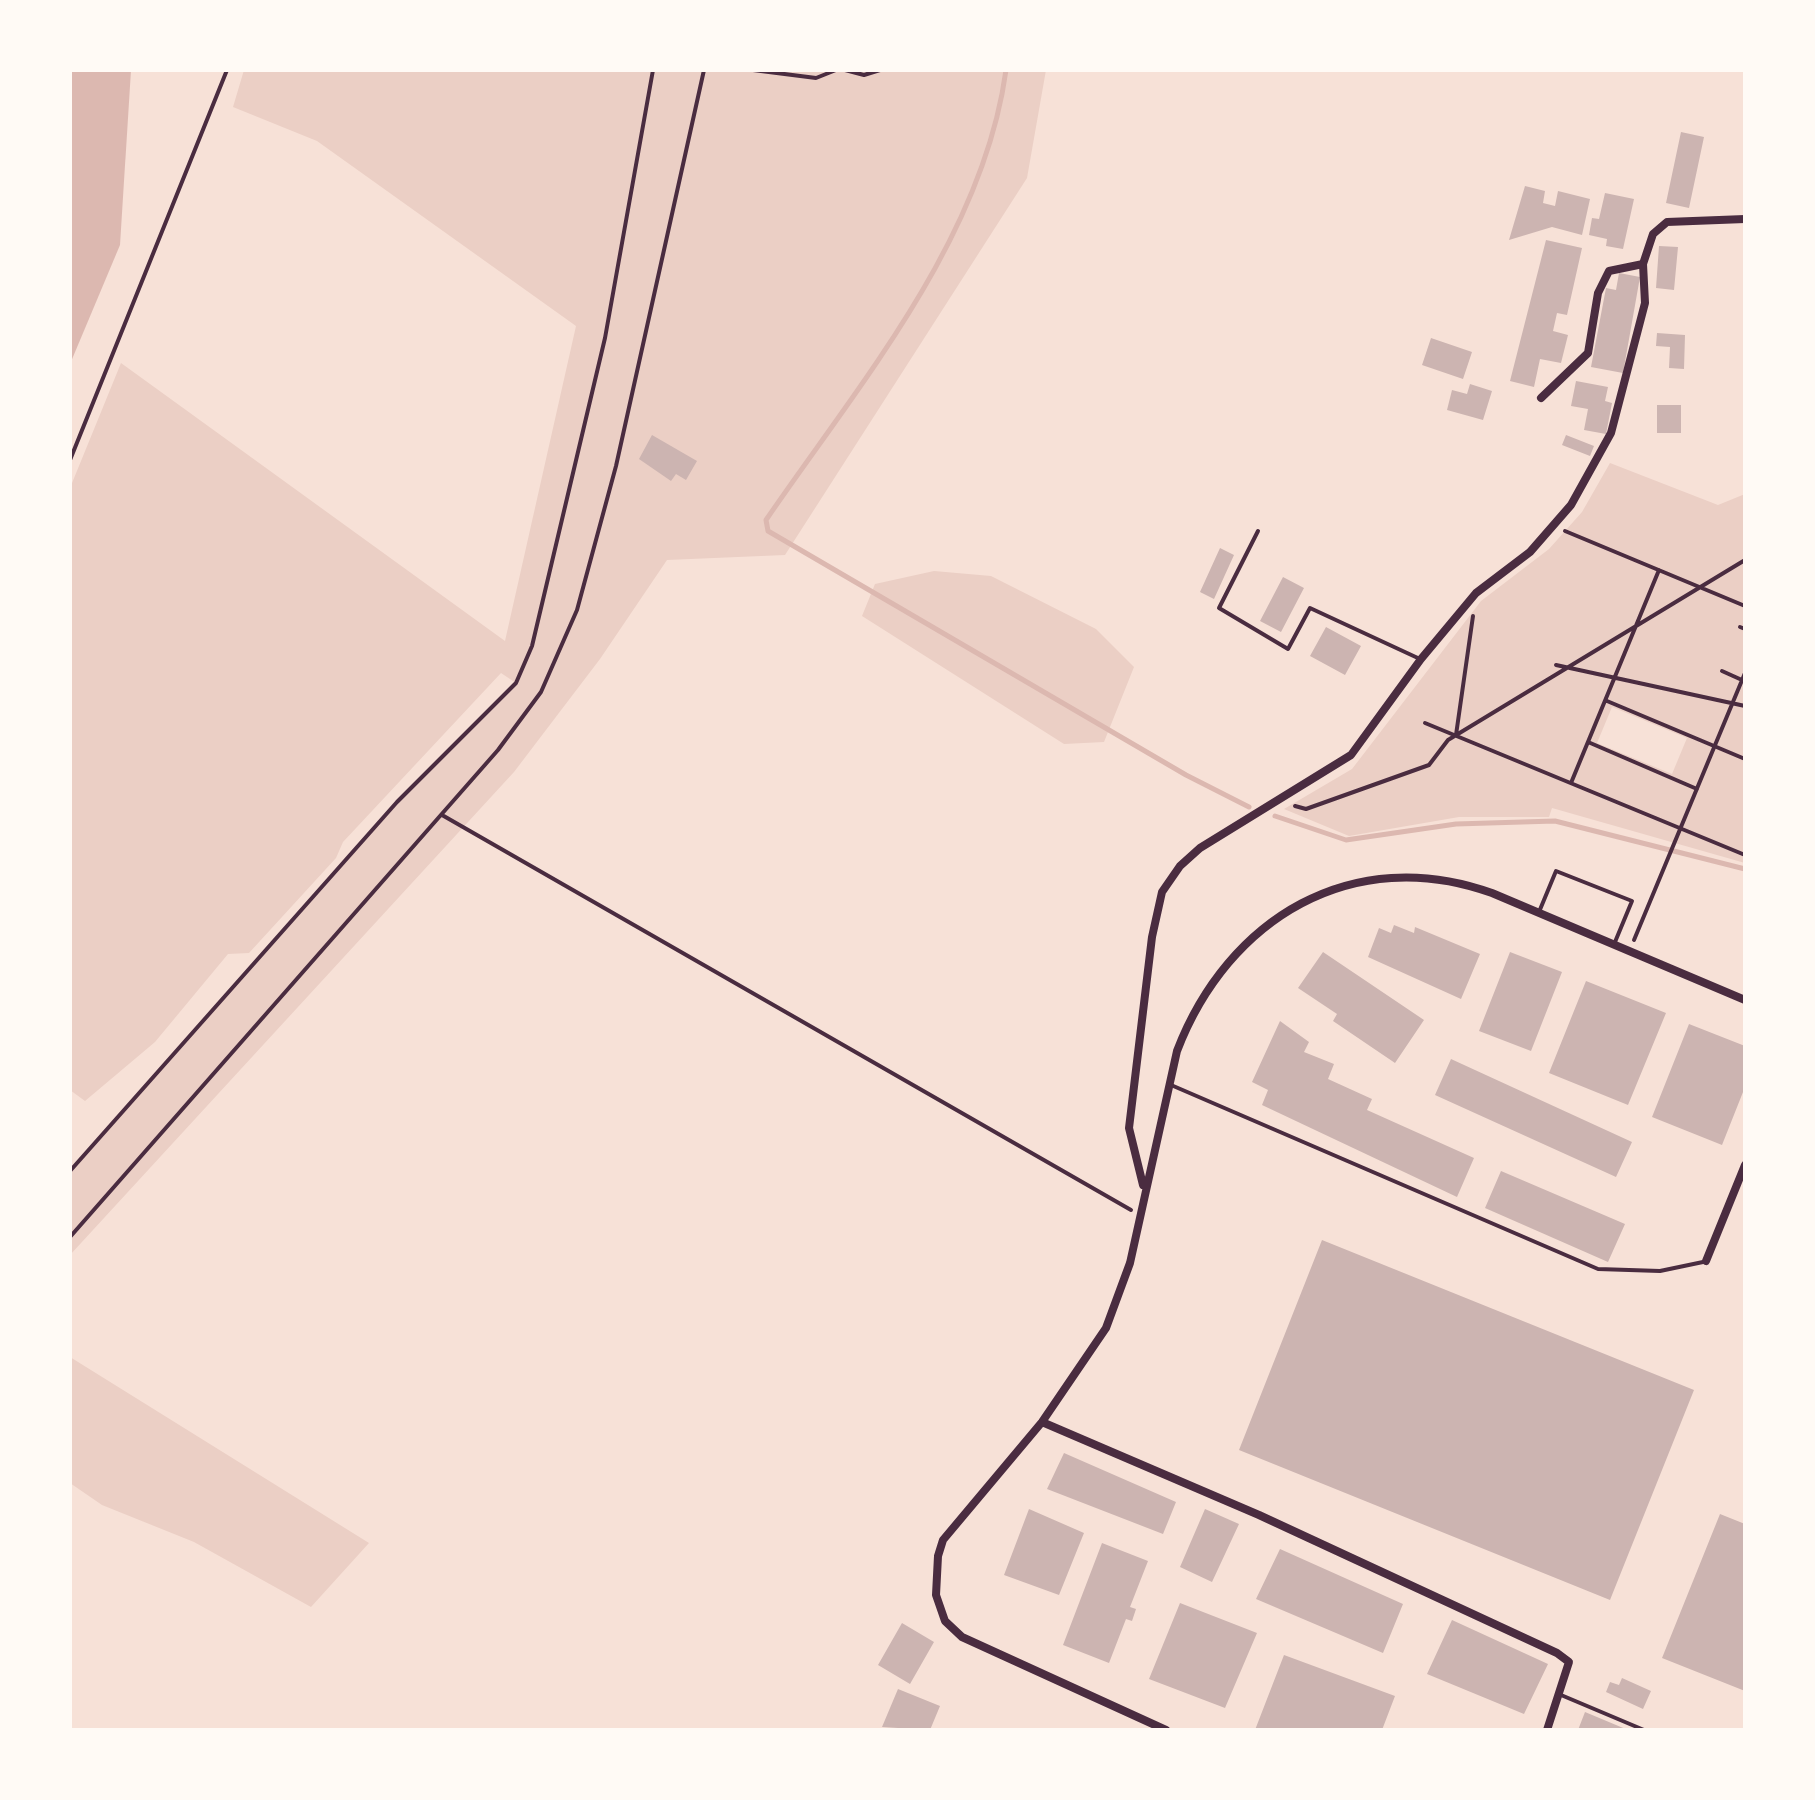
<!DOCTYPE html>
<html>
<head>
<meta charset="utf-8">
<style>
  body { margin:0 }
  #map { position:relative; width:1815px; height:1800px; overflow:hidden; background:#f7e1d7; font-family:"Space Grotesk",sans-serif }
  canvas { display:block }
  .frame { position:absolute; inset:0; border:72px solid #fffaf5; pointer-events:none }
</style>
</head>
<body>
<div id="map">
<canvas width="1815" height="1800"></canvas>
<div class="frame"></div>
</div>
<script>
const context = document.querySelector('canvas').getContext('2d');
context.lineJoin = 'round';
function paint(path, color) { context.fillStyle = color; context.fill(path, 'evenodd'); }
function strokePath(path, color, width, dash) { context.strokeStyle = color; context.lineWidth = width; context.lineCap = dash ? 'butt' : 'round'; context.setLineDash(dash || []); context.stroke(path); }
paint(new Path2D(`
  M244,70H1046L1027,178L785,555L667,560L600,659L514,772L70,1255V1171L397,802L516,683L501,673L343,842L336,858L249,953L228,954L155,1042L85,1101L70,1090V488L121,363L505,641L576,326L317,141L233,107Z
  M1610,463L1718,505L1745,494V863L1552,808L1549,817H1459L1349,836L1284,809L1352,769L1481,601L1549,549L1582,512ZM1612,707L1687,738L1672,774L1597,743Z
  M934,571L991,576L1096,629L1134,667L1104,742L1064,744L862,616L875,584Z
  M70,1357L369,1543L311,1607L194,1542L102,1505L70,1483Z`), '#ebcfc5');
paint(new Path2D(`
  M70,70H131L120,245L70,364Z`), '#dcb8b0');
strokePath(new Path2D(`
  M1006,70C983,239 859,384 766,520L768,531L1186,775L1249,807
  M1275,816L1346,840L1456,824L1555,821L1745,869`), '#dcb8b0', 5);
paint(new Path2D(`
  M1681,132L1704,137L1689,208L1666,203Z
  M1525,186L1545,191L1543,203L1555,206L1558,191L1590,199L1582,235L1552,227L1509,240Z
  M1605,193L1634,199L1623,249L1606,246L1607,239L1589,235L1592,218L1599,219Z
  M1546,240L1582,248L1567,315L1557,313L1553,331L1568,335L1561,363L1540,359L1534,387L1510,381Z
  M1659,246L1678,247L1674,290L1656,288Z
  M1619,273L1640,277L1623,373L1591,367L1606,288L1616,290Z
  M1657,333L1685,335L1684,369L1669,368L1670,347L1656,346Z
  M1431,338L1472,352L1463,379L1422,365Z
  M1576,381L1608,387L1605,401L1612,403L1606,434L1584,430L1588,409L1571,406Z
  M1470,384L1492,391L1483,420L1447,410L1452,390L1467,394Z
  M1657,405H1681V433H1657Z
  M652,435L697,461L686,480L676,474L671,481L639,459Z
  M1566,435L1594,446L1590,456L1562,445Z
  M1220,548L1234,555L1214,599L1200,592Z
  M1283,577L1304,588L1281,632L1260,621Z
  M1326,627L1361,646L1345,675L1310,656Z
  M1394,925L1414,933L1415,927L1480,954L1461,999L1368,957L1379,928L1391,933Z
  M1323,952L1424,1020L1395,1063L1333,1021L1337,1014L1298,988Z
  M1510,952L1562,972L1531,1051L1479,1031Z
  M1586,981L1666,1013L1628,1105L1549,1073Z
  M1280,1021L1309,1042L1304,1052L1334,1064L1328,1079L1372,1099L1367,1110L1474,1158L1457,1197L1262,1105L1268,1090L1252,1082Z
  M1689,1024L1745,1046V1087L1722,1145L1652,1117Z
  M1451,1059L1632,1142L1616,1177L1435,1095Z
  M1501,1171L1625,1224L1608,1262L1485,1208Z
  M1322,1240L1694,1390L1610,1600L1239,1450Z
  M1064,1453L1176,1502L1163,1534L1047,1489Z
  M1029,1509L1084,1533L1059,1595L1004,1575Z
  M1205,1509L1239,1524L1212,1582L1180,1567Z
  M1720,1514L1745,1524V1691L1662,1658Z
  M1102,1543L1148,1561L1130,1607L1136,1609L1132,1621L1126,1619L1109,1663L1063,1645Z
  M1280,1549L1403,1604L1383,1653L1256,1599Z
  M1180,1603L1257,1633L1225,1708L1149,1679Z
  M1452,1620L1548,1664L1524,1714L1427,1674Z
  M902,1623L934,1642L910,1684L878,1665Z
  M1284,1655L1395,1696L1382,1730H1255Z
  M1622,1678L1651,1691L1643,1709L1606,1692L1610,1682L1619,1685Z
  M898,1689L940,1706L930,1730L882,1727Z
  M1585,1712L1628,1730H1578Z`), '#ccb4b1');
strokePath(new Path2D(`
  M70,460L227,70
  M1565,531L1745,606
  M1740,627L1745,629
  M1556,665L1745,706
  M1722,671L1742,680
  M1607,701L1745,759
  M1425,723L1745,855
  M1456,735L1473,616
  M1588,742L1697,789
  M1571,783L1659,570
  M1295,806L1306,809L1429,765L1448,740L1745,560
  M442,815L1131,1210
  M1634,940L1745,673
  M70,1171L397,802L516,683L532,646L605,338L653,70
  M70,1237L498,750L541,692L577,610L616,466L704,70`), '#4a2c40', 4);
strokePath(new Path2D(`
  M753,70L816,78L836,70
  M845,70L864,75L880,70
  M1258,531L1219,608L1288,649L1310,608L1420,659
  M1539,912L1556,871L1632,901L1615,942
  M1171,1085L1598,1269L1660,1271L1703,1262
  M1561,1695L1644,1730`), '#4a2c40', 4);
strokePath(new Path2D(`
  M1541,398L1588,353L1598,293L1609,271L1643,264
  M1143,1185L1129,1128L1152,937L1162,892L1180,866L1200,848L1351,755L1421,659L1476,593L1530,552L1571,505L1611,433L1645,303L1643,264L1653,234L1667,222L1745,219
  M1706,1261L1745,1165
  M1042,1422L1259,1515L1557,1653L1569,1662L1547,1730
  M1166,1730L962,1637L945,1621L936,1595L938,1556L943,1540L1042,1422L1106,1328L1130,1263L1177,1051C1228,918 1353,843 1492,893L1745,1000`), '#4a2c40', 8);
</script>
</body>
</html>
